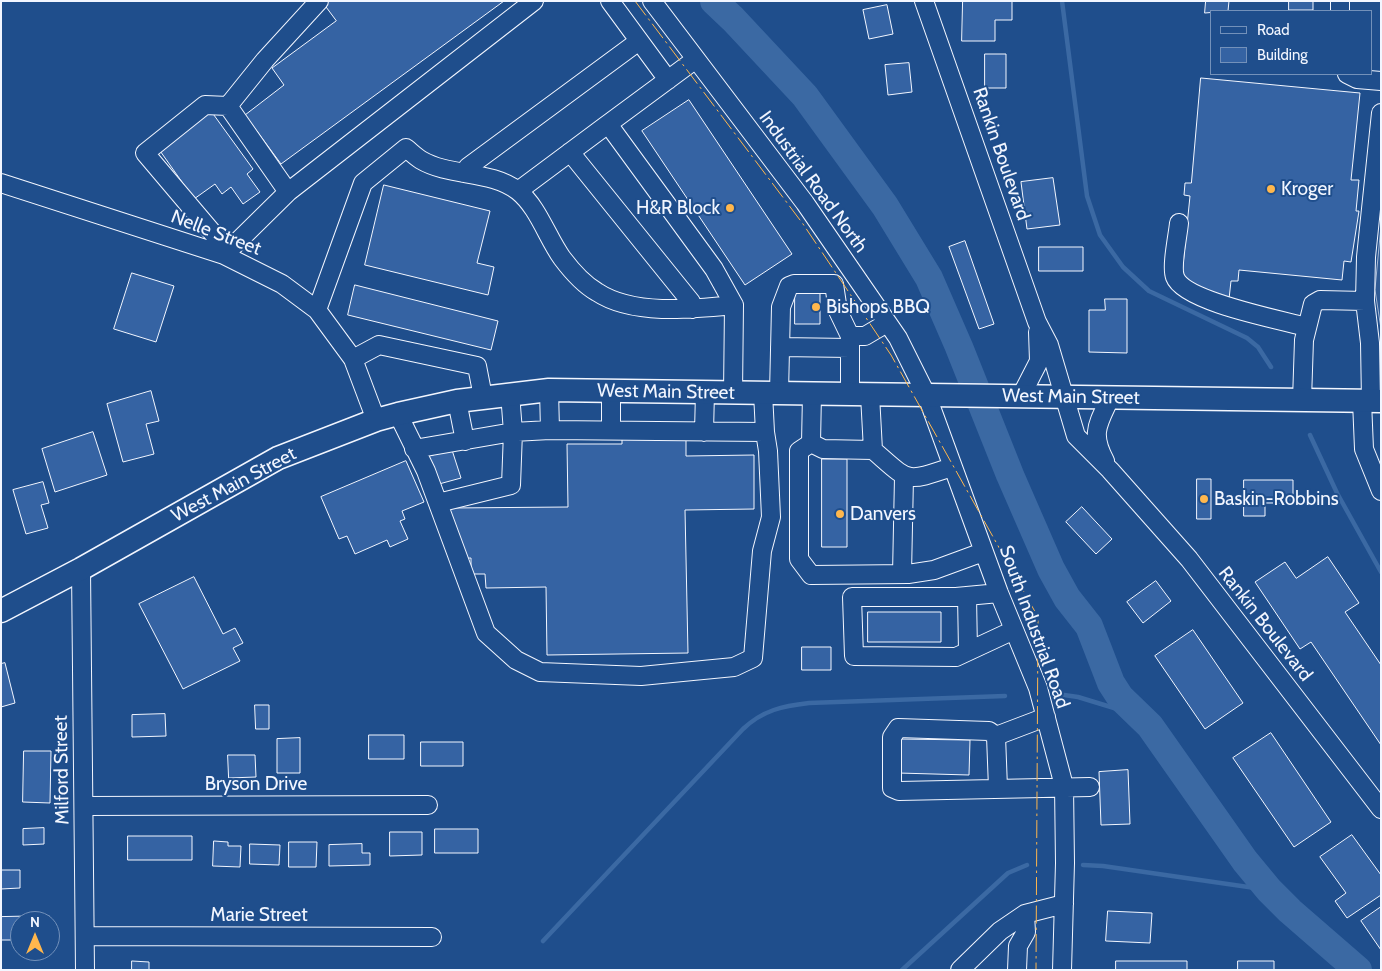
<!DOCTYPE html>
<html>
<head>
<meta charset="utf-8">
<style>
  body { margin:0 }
  #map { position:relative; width:1382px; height:971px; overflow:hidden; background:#1f4e8c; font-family:Cabin,sans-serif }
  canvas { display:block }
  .frame { position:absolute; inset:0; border:2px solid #f2f6ff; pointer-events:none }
  .legend { position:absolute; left:1210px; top:10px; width:162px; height:65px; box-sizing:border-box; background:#1f4e8c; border:1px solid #7391ba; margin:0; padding:6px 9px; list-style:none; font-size:15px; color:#f2f6ff }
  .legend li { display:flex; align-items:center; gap:10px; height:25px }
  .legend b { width:25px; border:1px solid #7391ba }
  .north { position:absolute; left:10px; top:911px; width:50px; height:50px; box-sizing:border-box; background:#1f4e8c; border:1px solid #7391ba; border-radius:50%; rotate:0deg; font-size:14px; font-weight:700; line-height:20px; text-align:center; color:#f2f6ff }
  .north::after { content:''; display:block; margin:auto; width:18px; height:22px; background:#ffb74d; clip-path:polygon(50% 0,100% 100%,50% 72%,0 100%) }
</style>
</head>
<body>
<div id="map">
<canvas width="1382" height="971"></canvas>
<div class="frame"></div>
<ul class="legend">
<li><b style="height:6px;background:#1f4e8c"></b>Road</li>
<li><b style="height:14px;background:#3563a3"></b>Building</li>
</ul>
<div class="north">N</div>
</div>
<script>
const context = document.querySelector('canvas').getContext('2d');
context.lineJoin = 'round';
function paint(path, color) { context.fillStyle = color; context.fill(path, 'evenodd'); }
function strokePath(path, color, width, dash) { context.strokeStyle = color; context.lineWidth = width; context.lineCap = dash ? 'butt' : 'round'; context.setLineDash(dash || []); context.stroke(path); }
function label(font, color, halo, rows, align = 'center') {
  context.font = font + ' Cabin,sans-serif'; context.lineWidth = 4; context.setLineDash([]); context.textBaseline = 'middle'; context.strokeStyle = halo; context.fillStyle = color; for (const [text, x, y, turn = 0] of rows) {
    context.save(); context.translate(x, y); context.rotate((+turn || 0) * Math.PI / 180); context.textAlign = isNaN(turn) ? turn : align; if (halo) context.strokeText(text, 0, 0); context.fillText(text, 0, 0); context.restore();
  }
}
const parking = new Path2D(`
  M1381,226V329L1375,290Z`);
paint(parking, '#305b95');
strokePath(parking, '#a8bbd7', 1);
strokePath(new Path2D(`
  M1062,1L1087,196L1100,235L1123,267L1149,291L1247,338L1258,347L1271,367
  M1310,435L1337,493L1381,572
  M1064,695L1078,697L1137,715
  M1083,865L1103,866L1269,890
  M543,941L743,729C763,710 783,706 809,703L1005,696
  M902,970L1008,873L1027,865`), '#3b69a3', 4.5);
strokePath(new Path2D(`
  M714,1L733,19L805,96L885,206L929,278L959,347L1010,475L1051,569L1067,598L1089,626L1111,683L1120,697L1150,726L1245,861L1269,890L1290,911L1358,970`), '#3b69a3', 28);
const building = new Path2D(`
  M322,1H504L281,164L245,115L284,85L272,68L336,21Z
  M963,1H1012V20H995V41H962Z
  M1206,1H1229L1228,11L1205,13Z
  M1289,1H1313V10H1289Z
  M887,5L893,34L869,39L863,10Z
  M985,54H1006V88H985Z
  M909,63L912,92L888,95L885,65Z
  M1201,78L1360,93L1351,180H1359L1356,211H1359L1351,262L1344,261L1342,280L1239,270L1238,281H1231L1229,299L1212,297L1182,275L1190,196L1184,195L1185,183H1191Z
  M689,100L792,254L745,285L642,131Z
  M211,111L253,169L247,174L260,192L243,204L231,187L222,194L215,184L194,199L158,148Z
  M1053,178L1060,225L1027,229L1021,182Z
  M384,185L490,211L477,263L494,267L488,295L365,265Z
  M965,241L994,324L979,329L949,247Z
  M1039,247H1083V271H1039Z
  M132,273L174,286L156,342L114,329Z
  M355,285L498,321L491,350L348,315Z
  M795,292H820V324H795Z
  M1105,299H1127V353L1089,352V310H1105Z
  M151,391L159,421L146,424L154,454L123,462L107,404Z
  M93,432L107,475L55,492L42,449Z
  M686,433V456L754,455V509L685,510L688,653L547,655L546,587L486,588L485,574H471V558L451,559L450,508L568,507L567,444H622V434Z
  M452,450L461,478L428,487L420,459Z
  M822,459H847V547H822Z
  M406,461L424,502L402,511L405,519L400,521L408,539L390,547L387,540L355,554L347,536L339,539L321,497Z
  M1197,479H1211V519H1197Z
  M1244,480H1293V503H1265V516H1244Z
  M43,482L49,503L41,505L48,528L26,534L13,490Z
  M1082,507L1112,539L1096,554L1066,522Z
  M1328,557L1359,603L1345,612L1381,665V745L1311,642L1300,649L1255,582L1285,562L1296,578Z
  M194,577L223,634L235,628L243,643L233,648L240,661L183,689L139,604Z
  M1156,581L1171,601L1143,623L1127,602Z
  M868,612H941V642H868Z
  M1193,630L1243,703L1205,729L1155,656Z
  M802,647H831V670H802Z
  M5,663L15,703L1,707V664Z
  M255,705H269V729H256Z
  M165,714L166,736L132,737V715Z
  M1271,733L1331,822L1294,847L1233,758Z
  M369,735H404V759H369Z
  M300,738V773H277V739Z
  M899,739L970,740L969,775L898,773Z
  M421,742H463V766H421Z
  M24,751H51L50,803L23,802Z
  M228,755H255L256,777L229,778Z
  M1128,770L1130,824L1101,825L1099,772Z
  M44,828V844L23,845V829Z
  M435,829H478V853H435Z
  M390,832H422V855L390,856Z
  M1352,835L1381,875V895L1347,918L1335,901L1346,893L1320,857Z
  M128,836H192V860H128Z
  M214,841L228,842V846H241L240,867L213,866Z
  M289,842H317L316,867H289Z
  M250,844L280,845L279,865L250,864Z
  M362,844V853H370V865L329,866V845Z
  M1,870H20V888L1,889Z
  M1381,907V950L1361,921Z
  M1108,911L1152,913L1150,943L1106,941Z
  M49,916V921H20V940H1V917Z
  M132,961L149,962V970H153H132Z
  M1116,961H1187V970H1116Z
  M1238,961H1274V970H1238Z`);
paint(building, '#3563a3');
strokePath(building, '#f2f6ff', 1);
const minor = new Path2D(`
  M610,1L668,80
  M652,1L805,203L898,338L927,396L999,593L1038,688L1064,786L1065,863L1062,970
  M924,1L1037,322L1049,345L1076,436L1110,470L1189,559L1381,809
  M1340,1V11
  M696,59L608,124L714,269L734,305
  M1347,74L1357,79L1381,81
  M570,152L691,302L692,309
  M464,173L468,167L639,41
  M1,183L224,255L282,284L317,310L353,359L376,420
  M518,191L608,124
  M288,192L534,1
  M1179,223C1178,235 1171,266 1175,277C1184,302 1282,320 1307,327
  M228,251L145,153L205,105L228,106
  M224,255L288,192L228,106L265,60L319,1
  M1365,301L1366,257L1381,113
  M317,310L363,183L406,148C411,152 416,157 421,160C450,177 491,170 518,191C538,207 547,237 562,258C571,270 583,284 597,292C633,316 694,309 734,305L733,393
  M850,336H865L887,323
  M780,347L850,348
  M353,359L379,345L477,366L483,397
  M549,390L550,430
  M611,391V430
  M779,393L781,307L789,286L794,284H834L838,311L850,336V395
  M812,394L811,443L799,451V559L811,575L908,574L934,570L983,552
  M870,395L873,450
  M1021,396L1039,361L1038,332
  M1302,400L1304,340L1313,304L1320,300L1365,301L1370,343L1371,401
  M457,401L465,441
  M1362,401L1364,449L1381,491
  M398,414L426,471L486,633L516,660L540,672L641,676L734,667L753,658L762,551L771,517L768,451L765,432L763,393
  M704,432L705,392
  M811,443L823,449L873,450C910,482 904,483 952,467
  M414,449L513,432L550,430L765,432
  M1105,461C1090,433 1098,424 1110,398
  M438,503L511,485L513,432L510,393
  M81,569L85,970
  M902,574L904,477
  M999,593L956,597H852L854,656L956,657L1014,630
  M967,596L968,651
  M1046,717L996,736L989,731L898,728L892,737V788L899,791L1090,787
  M996,736L998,788
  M84,806L428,805
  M85,936L432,937
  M960,970L1000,931L1025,914L1064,904
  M1017,970L1018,946L1026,932L1025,914`);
const major = new Path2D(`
  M1,611L81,569L278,458L376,420L398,414L457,401L549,390L1381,401`);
strokePath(minor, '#f2f6ff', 20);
strokePath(major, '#f2f6ff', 25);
strokePath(minor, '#1f4e8c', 18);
strokePath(major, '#1f4e8c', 22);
strokePath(new Path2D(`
  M635,1L803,224L891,355L1038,617L1036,970`), '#ffb74d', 1, [18, 4, 2.5, 4]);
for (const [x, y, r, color] of [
  [1271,189,5,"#ffb74d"],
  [730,208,5,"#ffb74d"],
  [816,307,5,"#ffb74d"],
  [1204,499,5,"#ffb74d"],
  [840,514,5,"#ffb74d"]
]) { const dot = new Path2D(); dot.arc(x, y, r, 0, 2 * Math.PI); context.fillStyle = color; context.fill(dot); strokePath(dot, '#1f4e8c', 2); }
label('19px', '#f2f6ff', '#1f4e8c', [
  ["Rankin Boulevard",1001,154,71],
  ["Industrial Road North",813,182,54],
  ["Nelle Street",216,233,21],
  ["West Main Street",666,392,1],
  ["West Main Street",1071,397,1],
  ["West Main Street",234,485,-28],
  ["Rankin Boulevard",1265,624,52],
  ["South Industrial Road",1034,627,70],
  ["Milford Street",62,770,-91],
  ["Bryson Drive",256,784],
  ["Marie Street",259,915]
]);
label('19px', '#f2f6ff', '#1f4e8c', [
  ["Kroger",1281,189],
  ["H&R Block",720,208,"right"],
  ["Bishops BBQ",826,307],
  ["Baskin-Robbins",1214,499],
  ["Danvers",850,514]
], 'left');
</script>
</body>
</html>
